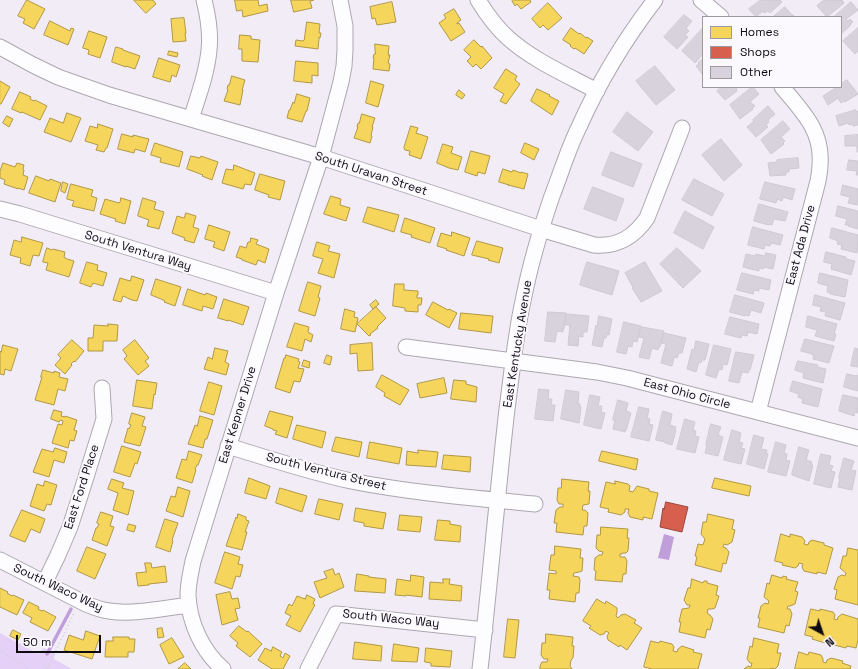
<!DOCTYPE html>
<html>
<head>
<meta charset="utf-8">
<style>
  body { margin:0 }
  #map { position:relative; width:858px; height:669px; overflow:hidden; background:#f2ecf7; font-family:"Space Grotesk",sans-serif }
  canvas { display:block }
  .legend { position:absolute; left:702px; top:16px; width:140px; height:72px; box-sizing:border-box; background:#fbf9fe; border:1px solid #9c99a0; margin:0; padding:5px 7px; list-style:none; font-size:12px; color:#0e0a12 }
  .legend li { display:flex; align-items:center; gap:8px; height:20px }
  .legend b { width:20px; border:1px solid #9c99a0 }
  .north { position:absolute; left:802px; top:613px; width:40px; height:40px; -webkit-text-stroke:3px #fbf9fe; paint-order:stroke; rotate:140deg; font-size:11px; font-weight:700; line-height:16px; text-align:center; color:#0e0a12 }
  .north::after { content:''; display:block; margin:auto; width:14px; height:18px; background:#0e0a12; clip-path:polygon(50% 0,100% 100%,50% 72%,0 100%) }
  .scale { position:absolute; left:16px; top:635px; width:85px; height:18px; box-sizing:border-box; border:2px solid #0e0a12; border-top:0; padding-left:5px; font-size:12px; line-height:14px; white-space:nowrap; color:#0e0a12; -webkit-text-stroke:3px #fbf9fe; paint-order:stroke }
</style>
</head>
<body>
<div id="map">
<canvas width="858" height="669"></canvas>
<ul class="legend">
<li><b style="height:11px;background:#f6d55c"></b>Homes</li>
<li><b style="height:11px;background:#d6604d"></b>Shops</li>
<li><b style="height:11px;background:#d7d2dc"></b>Other</li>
</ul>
<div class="north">N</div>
<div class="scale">50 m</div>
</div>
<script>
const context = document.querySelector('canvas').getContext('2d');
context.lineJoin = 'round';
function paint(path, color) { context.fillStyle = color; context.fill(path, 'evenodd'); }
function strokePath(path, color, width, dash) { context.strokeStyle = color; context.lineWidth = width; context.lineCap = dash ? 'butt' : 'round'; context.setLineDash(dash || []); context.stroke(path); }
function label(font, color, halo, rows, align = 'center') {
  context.font = font + ' "Space Grotesk",sans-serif'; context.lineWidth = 4; context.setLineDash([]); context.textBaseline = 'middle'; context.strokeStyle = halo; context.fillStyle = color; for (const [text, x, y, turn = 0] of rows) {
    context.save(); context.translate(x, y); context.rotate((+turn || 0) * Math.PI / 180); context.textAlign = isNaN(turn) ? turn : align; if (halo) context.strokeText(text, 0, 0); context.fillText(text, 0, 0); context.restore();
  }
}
paint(new Path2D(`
  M0,633L38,654L44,648L55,654L54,659L72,669H0Z`), '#e5d0f7');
paint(new Path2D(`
  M664,534L674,537L669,560L658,558Z`), '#c09eda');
const homes = new Path2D(`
  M27,0L45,9L34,29L23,23L25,19L18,16Z
  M134,0H153L156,4L146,13Z
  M235,0H258L259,6L267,4L268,11L243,17L242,10L237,11Z
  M291,0H314L310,1L312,8L294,12Z
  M513,0H530L531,2L521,9L517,4L515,6L512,1Z
  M392,2L396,22L377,25L375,18L372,19L370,7Z
  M548,3L562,18L548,30L543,25L540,28L532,19Z
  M454,9L461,20L457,23V24L459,23L465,32L451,41L439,23L446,18L444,15Z
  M184,18L186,33H185L186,41L173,42L171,19Z
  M50,21L70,31L71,28L74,29L68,45L44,35Z
  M307,22L320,24L319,33H321L320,38L319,37V39L318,49L295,46L296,40L303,41L304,40Z
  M571,28L579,34L580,33L586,38L587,37L593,41L584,54L575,48L574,49L570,46L571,45L563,40Z
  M89,31L107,37L100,58L88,54L89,50L83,48Z
  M240,35L251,36V39L260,40L258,62L242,61V49H239Z
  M474,40L481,47L482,46L492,58L481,69L476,64L473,67L467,61L471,57L464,50Z
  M375,44L389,46L388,55H390L388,63L390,64L389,71L373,69L374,58H373L374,54H375Z
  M116,47L123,49V50L140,56L135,69L126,66V67L112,62Z
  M169,51L178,53L177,57L168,55Z
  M159,58L180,65L176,77L172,75L170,82L153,77Z
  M296,61L318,63V76L312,75V83L294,81Z
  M506,69L517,76L515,80L520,84L506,104L500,101L504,94L494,88Z
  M232,76L245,80L242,90H243L240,105L224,101L228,90L227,89L228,85H229Z
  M0,81L10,87L1,104H0Z
  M371,81L384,85L378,107L366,103Z
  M537,89L550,95L549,96L559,101L552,115L531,101Z
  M459,90L465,95L462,99L456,95Z
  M20,92L31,97L30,99L34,101L35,100L47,106L40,120L22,112L21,113L12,109Z
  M297,94L310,98L307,111H306L302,122L287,118L289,110H290L293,102L294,103Z
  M67,113L81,118L71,142L44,132L50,118L63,123Z
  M362,114L375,118L372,127H373L371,135L372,136L370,143L354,138L358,127H357L358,123H359Z
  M7,116L13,119L9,127L3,123Z
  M98,124L113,129L107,148H106L104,152L96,150L98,145L85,141L90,126L97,128Z
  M411,126L418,128L416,133L428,137L421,159L409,155L410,151L405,150L404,148Z
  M122,134L133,137V135L149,139L145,152L135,149L134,153L118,149Z
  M155,143L183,152L179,167L160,162L161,158L151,155Z
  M525,143L539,149L534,160L521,153Z
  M443,144L453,147L451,153L462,157L458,170L449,168L437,163Z
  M471,151L490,156L485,174L478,172L477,176L465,172Z
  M191,156L200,158L201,156L218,162L212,180L202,176L203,175L187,169Z
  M3,163L15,167L17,163L24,165L23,169L24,170L23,175L28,177L24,190L18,188V189L4,184L5,180L0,178V172Z
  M234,165L255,173L251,185L245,184L243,189L222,183L226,169L233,170Z
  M503,169L512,172L513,170L521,173V172L528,174L524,189L508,185H509L499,182Z
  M260,174L285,181L280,200L268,197L269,195L255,190Z
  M36,176L49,181L50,179L61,183L55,202L29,193Z
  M63,182L68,184L65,193L61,191Z
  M71,184L93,190L91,196L97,198L94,211L72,206L74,201L67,199Z
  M331,196L341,199L340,205L350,208L346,221L324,214Z
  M121,198L131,201L125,224L115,221L116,219L100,214L105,199L119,203L120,202Z
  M143,198L156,202L154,209L164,212L159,229L147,226L149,220L138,216Z
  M368,207L399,215L394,232L363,222Z
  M186,213L196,216L193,227L199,229L194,243L184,240L185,238L172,233L177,216L184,218Z
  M405,218L435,228L430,243L411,237L412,235L401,232Z
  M209,225L230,232L224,251L213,247L215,242L205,239Z
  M452,232L470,238L464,256L446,250L447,249L437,246L441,233L451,236Z
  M22,237L43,243L39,256L33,255L30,266L20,263L21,258L10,255L14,240L21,242Z
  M251,238L258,240L256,244L269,249L265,263L258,260L256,265L242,260V259L236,257L240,246L246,248L248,242H250Z
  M477,241L503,248L499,263L488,260L489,259L472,255Z
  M317,242L330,246L328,251L340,254L334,278L318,273L323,259L313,256Z
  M47,248L52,250L53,249L65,252L64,257L67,259L74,261L69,277L46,270L48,263L43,262Z
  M87,262L98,265L97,270L107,273L103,286L93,283L91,287L80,283Z
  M132,276L144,280L137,301L132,300L123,296L121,302L113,300L120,278L130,281Z
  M156,279L181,287L175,306L164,302L165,301L161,299L151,295Z
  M308,282L321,286L318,297L320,298L315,316L299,311Z
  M395,284H404V290L418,291V295H417V298H422L421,305H418V312L405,311V308L393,306Z
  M188,289L205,295L206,293L217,297L213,309L203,306L202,311L183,305Z
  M224,299L249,307L243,325L228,320V321L218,318Z
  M376,300L379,304L373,309L370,305Z
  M433,302L448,310L449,309L457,313L449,328L426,315Z
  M376,307L386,318L377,327L378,328L370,334L371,335L369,336L357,324Z
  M345,309L355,312L354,317L358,318L355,332L341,329Z
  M461,313L493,316L491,333L459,329Z
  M295,323L309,327L308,332L313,335L311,342L305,339L302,351L287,347Z
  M108,324L118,325L117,341H103V351H88V338H93L94,325L108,326Z
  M72,340L84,351L75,362L74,361L71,364L72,365L65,374L55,365L61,358L58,355Z
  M135,340L149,358L145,361L149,366L138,375L124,359L127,356L123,350Z
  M372,343L373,370L358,371L357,353L350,354V345Z
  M3,345L18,349L11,371L5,369L4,375L0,374V351L1,352Z
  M215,348L228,351L225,362L229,364L226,375L204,369L208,357L212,359Z
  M286,355L299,359L298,361L300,362L298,368L304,369L300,382L294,381L290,393L275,388L284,358H285Z
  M327,355L332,357L330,365L324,363Z
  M304,360L310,362L309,368L302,366Z
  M43,370L54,373V371L60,373L59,377L68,379L65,391L58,389L54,405L35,400L42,377H41Z
  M382,375L409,390L400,405L384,396L385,393L376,387Z
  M444,378L447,393L420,398L417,384Z
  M137,380L157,383L155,395L154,394L152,409L133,406Z
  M454,380L466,381V384L477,387L476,402L451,399Z
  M209,382L222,386L214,415L200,411Z
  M54,410L62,412L61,416L65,417V416L77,420L74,430L77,431L74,441L70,440L68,448L52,443L58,424L62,425L63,421L60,420L59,422L51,419Z
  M270,411L293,417L287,438L275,434L277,431L273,430V429L265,426Z
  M132,413L145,417L142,426L146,427L140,446L124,442L128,428L129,429L131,425L129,424Z
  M200,416L213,420L207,439H205L203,448L188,444L195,425L197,426Z
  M297,425L326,432L322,448L293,439Z
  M336,437L362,442L359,457L332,451Z
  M370,442L402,448L399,464L367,458Z
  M122,446L141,452L137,464L135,463L130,477L114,472Z
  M55,448L67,452L64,463L54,460L49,477L33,472L42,449L53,452Z
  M418,450L438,452L436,467L406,465L407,451L418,453Z
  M189,451L202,455L198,465H197L195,469L196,470L192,483L176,478L182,459L186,460Z
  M602,451L638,459L636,470L599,461Z
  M444,455L471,457L470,472L442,469Z
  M249,478L270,486L266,499L245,493Z
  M715,478L751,486L749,496L712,488Z
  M112,479L124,483L122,488L134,491L128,515L113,510L118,493L108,489Z
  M562,479L589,482L588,491H590L589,504L583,505L582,510H585L588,513L587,526H584L583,535L556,532L557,523H554L556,510L560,507H563V504H559L557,500L558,488H561Z
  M45,481L57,485L51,505L47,504L44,511L30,506L37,484L43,486Z
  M615,481L628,484L630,486L629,491L633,492L637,486L649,489V491L658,493L652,519L643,517V520L630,517L628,513L629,509H625V512L621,515L608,512L609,509L600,507L606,482L615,484Z
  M178,487L190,491L183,517L166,511L171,496L175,497Z
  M280,488L307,496L302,512L276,503Z
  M319,499L343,504L339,520L315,514Z
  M356,508L386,513L383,529L364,526V523L354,521Z
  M22,510L45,519L40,533L31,529L25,542L10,536Z
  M101,512L113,516L110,526L114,527L107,546L92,540L96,528H97L99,524L97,523Z
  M238,514L246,517V520L249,521L245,532H247L242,550L226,546L236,517L237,518Z
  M708,514L734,520L732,529L735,530L732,542L727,545L724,544L723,547L726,548L729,552L726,564L723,563L721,572L695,565L697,557L695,556L698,544L703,545L705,539L701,534L703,522H706Z
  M400,515L422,517L420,532L398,530Z
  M165,519L178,523L172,540L173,541L170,552L156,547Z
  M438,520L450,521V524L461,526L460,542L435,540Z
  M129,524L136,526L134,532L127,530Z
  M601,527L628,529L627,538H629L628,551L626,553H622V554H620V557H625L627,561L626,574H623L622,582L595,580L596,571L594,570L595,558L599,555H602L603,552L599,551L596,548L597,535H600Z
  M781,534L790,537V534L802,537L805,541L804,544L808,545L809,542L812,540L824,543V545L833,548L826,574L817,572V574L804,571L802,567L803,564L799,563L798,566L795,568L782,565L783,563L775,561Z
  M555,546L581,549L580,558H583L582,571L579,572L574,573L573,576L579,577L580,580L579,593H576L575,602L549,599L550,590H547L549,573L556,574V571L549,570L551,555H554Z
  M87,547L106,554L95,579L77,571Z
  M848,548L858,550V605L835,599L837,590L834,589L838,577L842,575L845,576L846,573L840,568L843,556H846Z
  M225,552L240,557L238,564L243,565L240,577L236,576L232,589L215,583Z
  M145,563H151L152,568L165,566L167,582L149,584V585L138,586L136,573L146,572Z
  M333,569L335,575L339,573L344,587L320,598L314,582L327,578L324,572Z
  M357,574L369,576V577L386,579L385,593L355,591Z
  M411,575L424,577L422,597L406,595V596L395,595L397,579L410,581Z
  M772,575L782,578L783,576L787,577L786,579L798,582L795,591L798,592L795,604L790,606H788L787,609H790L792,614L789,626L786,625L784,633L758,627L760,618H758L761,606L765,603L768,604L769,601L764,597L767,583L769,584Z
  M443,579H450L449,584L462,586L461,601L429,599L430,582L443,583Z
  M692,579L703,583L704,581H707V583L718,586L716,595L719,596L715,608L712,609H708L707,613L710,615L713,619L710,630L707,629L705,638L679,632L681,622H679L682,609L689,608L690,605H687L684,600L688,588H690Z
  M0,588L8,592L7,593L12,596L13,595L24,600L17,615L0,607Z
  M230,592L232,599L238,598L240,608L235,609L238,620L222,625L216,595Z
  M307,595L315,599L313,604L315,605L300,632L286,625L291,616L285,613L289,604L292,606L297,596L305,599Z
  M597,599L605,604L606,601L617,608V612L616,616L618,618L621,615L625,614L636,620L634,623L642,628L627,650L620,645L619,647L608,640L607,636L609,633L606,631L604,634L600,635L589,628L591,626L583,621Z
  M29,602L39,607L38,609L42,611L43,610L56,617L48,631L30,622L32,618L23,613Z
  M811,609L820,611V609L833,612L835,615L834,619L837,620L838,617L842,614L858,619V640L856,648L847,646L846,648L834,645L832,642L833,638L829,637V640L825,643L812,639L813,637L805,635Z
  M508,619L519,620L515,658L504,657Z
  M239,626L247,632L248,631L262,644L250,657L236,646L238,643L230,636Z
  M162,628L164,637L158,638L157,629Z
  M13,630L21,634L18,640L10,636Z
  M86,631L100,636L92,659L64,650L69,635L83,640Z
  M546,634L573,637L572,646H574L573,658L571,660L570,666L572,669H540V666L542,662H547L548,659H544L541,655L542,643H545Z
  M113,637H129V639H135L134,652H128V657H105L106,641H113Z
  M172,638L184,657L169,664L160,645Z
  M754,638L779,644L777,653H781L778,666L775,669L771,668V669H744L748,666L751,667L752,663H750L747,659L750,646L752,647Z
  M651,641L659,643L660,641L672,644L674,647L673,651L677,652L678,649L682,646L694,650L693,652L702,654L698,669H652L644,667Z
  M355,642L382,646L381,661L353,659Z
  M394,644L419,648L417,662L392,661Z
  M273,647L282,652L280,656L283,658L285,653L290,656L283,669H272L258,660L265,648L271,651Z
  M426,648L452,651L450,667L431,666V663L425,662Z
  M799,652L808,655L809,652L821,655L823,659V662L826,663L827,660L831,658L843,661L842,663L851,666L850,669H795Z
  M185,663L191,669H178Z`);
paint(homes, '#f6d55c');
strokePath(homes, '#b09846', 1);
const shops = new Path2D(`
  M666,502L688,507L682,532L660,527L663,508L664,509Z`);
paint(shops, '#d6604d');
strokePath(shops, '#9a463b', 1);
strokePath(new Path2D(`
  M47,654L71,609`), '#c09eda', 3.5);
const building = new Path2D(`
  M761,0H780L782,2L770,13L768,11L764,13L763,11L756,17L749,9Z
  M824,0H842L844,3L827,17L817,6Z
  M851,2L858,10L846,19L848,21L850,19L853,22L850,24L851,25L841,34V17H834Z
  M785,7L792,15H793L795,17H773Z
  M684,15L692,21L686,28L689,31L685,35L688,37L677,49L664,37Z
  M858,28V51L855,54L843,41Z
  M702,29L703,30V54L695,63L682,51Z
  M703,59V75L696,66L699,64L698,63Z
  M655,66L675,90L656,105L636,81Z
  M847,80L858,94L845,102L844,101L841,103L838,98L828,105L823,96L837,87H841V84Z
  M721,87H738L736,89L737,91L725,100L717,91Z
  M752,87H753L759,94L750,102L755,106L752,108L753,109L740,119L730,105Z
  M768,106L775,114L768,120L769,122L766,125L768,127L756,137L747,127L754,121L753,120Z
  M856,110V112L858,111V125L853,126V124L849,125L848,123L839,126L836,116Z
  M627,112L653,132L638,151L613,132Z
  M783,121L790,129L781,137L785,141L783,143L784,144L771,154L761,140Z
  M858,135V152H857V146H845V136Z
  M721,139L742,165L724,181L702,155Z
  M611,152L642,164L633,187L602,175Z
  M798,158L799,168L789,169V172H786V175L770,176L768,163L777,162V160Z
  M849,160L858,161V175H856L857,171L847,170Z
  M694,179L724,194L712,216L682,200Z
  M765,182L795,189L792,200L783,197L782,201L777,199L776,203L760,199Z
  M843,185L858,189V205L848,203L850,197L841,195Z
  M593,187L624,199L616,221L584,209Z
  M759,204L788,212L785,221L774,219L772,225L769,224V225L754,221Z
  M838,206L858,211V229L848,226L849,225H845L847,219L836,216Z
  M685,211L714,227L703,249L674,233Z
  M753,227L783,235L780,245L771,243L770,246L765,245L764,249L748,245Z
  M832,228L858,235L857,253L841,249L842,245L837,244L838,241L830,238Z
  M677,248L701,271L683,288L660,264Z
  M826,252L846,257V259L855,261L851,275L831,269L832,264L824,262Z
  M766,253L776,255L773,269L764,267L763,269L759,268V271L743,267L746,254L755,256L756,254L765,256Z
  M587,262L619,271L612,295L580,285Z
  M645,262L662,291L641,302L632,288L633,287L625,273Z
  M742,273L771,280L769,290L759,288V291L754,290L753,294L737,290Z
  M820,273L848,280L845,297L830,294V293L827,292L828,286L818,283Z
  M735,295L764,303L761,313L751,310L749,316L746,315L745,316L730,312Z
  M815,295L845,303L840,320L825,316L826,312L820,311L821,307L813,305Z
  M548,312L566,313L564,329H563V332L557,331L555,342L545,341Z
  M567,314L589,316L587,332H583V337L579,336L578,346L568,345L570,325H565Z
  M599,316L612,319L609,335L607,334L606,338H604L602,347L592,345L596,325L597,326Z
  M808,316L837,324L834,334H836L834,341L815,336L817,330L806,327Z
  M730,317L759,324L757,334L747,332L748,333L747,336L742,335L741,338L725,334Z
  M624,322L641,326L637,342L633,341L632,347L628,346L626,354L617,352Z
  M642,327L664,331L660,347H659L658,350L652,348L649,359L639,357L644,338L639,337Z
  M664,333L686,338L682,353H679L677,358L674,357L672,366L661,363L666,344L661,343Z
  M805,339L834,346L829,363L813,359L814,355H812V354L801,351Z
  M696,341L709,344L705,360H702L701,363L699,362L696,372L687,369L692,349L694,350Z
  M714,345L731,349L727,365L723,364L722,370L719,369L716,378L706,375Z
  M855,348L858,349V367L851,366Z
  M736,352L754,355L750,370H749L748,373L742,372L739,383L729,381Z
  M798,361L818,365L817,367L826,369L823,383L803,378L804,373L795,370Z
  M847,374L856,376V375L858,376V391L844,387Z
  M793,381L822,389L818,407L802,403L803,399L798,397L799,394L790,391Z
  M539,389L549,390L548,399H552L551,405H555L553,421L535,419Z
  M566,390L579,392L578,404H580V407H581L579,423L561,419Z
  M590,395L600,397L598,406H602L601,412L605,413L601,429L584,425Z
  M843,395L858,398V409H856L858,410V413L855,412L854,416L839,411Z
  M618,400L628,403L626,411L631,413L626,431L625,430V432L613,429L615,420H613Z
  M639,407L649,409L647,418L650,419L649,424L653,425L649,441L631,437Z
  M663,411L672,414L670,425L676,427L675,429L676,430L672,445L665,443V442L656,440Z
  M685,419L695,422L693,430L696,431L695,436L699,437L695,453L677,449Z
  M711,424L721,427L718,435L723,437L718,456L705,453L707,445H706Z
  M732,430L741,433L739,442L743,443L741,448L745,449L741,464L724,460Z
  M754,435L764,438L761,449L767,450L766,453L768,454L764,469L747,464Z
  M776,442L786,445L784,453L787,454L786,460L790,461L786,476L768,472Z
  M799,447L809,450L806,460L812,462L811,465H813L809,481L792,475Z
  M821,454L831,456L829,465L833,466L831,471L835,472L831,488L814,484Z
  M844,458L854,461L851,470L856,471L852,490L838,487L840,478H839Z`);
paint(building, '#d7d2dc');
strokePath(building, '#cec9d3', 1);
const minor = new Path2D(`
  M478,0C486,13 495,26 507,37C532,60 567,75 597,91
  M701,0L721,17
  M0,47L33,65L58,77L109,95L321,157L541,229L594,245C618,247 634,237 647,218L682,128
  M191,119C198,97 207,73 209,50C211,33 208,16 204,0
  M0,209L20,214L276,293
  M406,347L597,372L627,378L858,438
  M758,412L818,181C819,175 820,170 820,165C823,131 802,111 782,87
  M228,446C269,459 310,472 351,481C412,493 474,498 535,504
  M0,560L86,604C93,607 101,610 109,611C133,615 165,608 189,605
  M45,582L58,555L70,527L82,490L104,419L102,388
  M223,669C202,651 189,622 188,595C188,583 191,572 193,561L276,293L321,157L341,82L344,66L345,50V26L340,0
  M308,669L336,614L485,630
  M480,669C490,583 497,496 507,409C512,373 515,337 523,301C530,265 540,231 552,196C561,173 568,149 579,127C599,82 625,39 655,0`);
strokePath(minor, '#aca7b0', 17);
strokePath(new Path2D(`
  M0,650L28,669
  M47,669L74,613`), '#d3d2d5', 2, [1, 3]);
strokePath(minor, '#fdfcfe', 15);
label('12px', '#0e0a12', '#fbf9fe', [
  ["South Uravan Street",371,174,18],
  ["East Ada Drive",801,245,-75],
  ["South Ventura Way",138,251,17],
  ["East Kentucky Avenue",518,344,-81],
  ["East Ohio Circle",687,394,15],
  ["East Kepner Drive",238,415,-73],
  ["South Ventura Street",326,472,14],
  ["East Ford Place",82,487,-72],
  ["South Waco Way",58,588,25],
  ["South Waco Way",391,619,6]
]);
</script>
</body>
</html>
